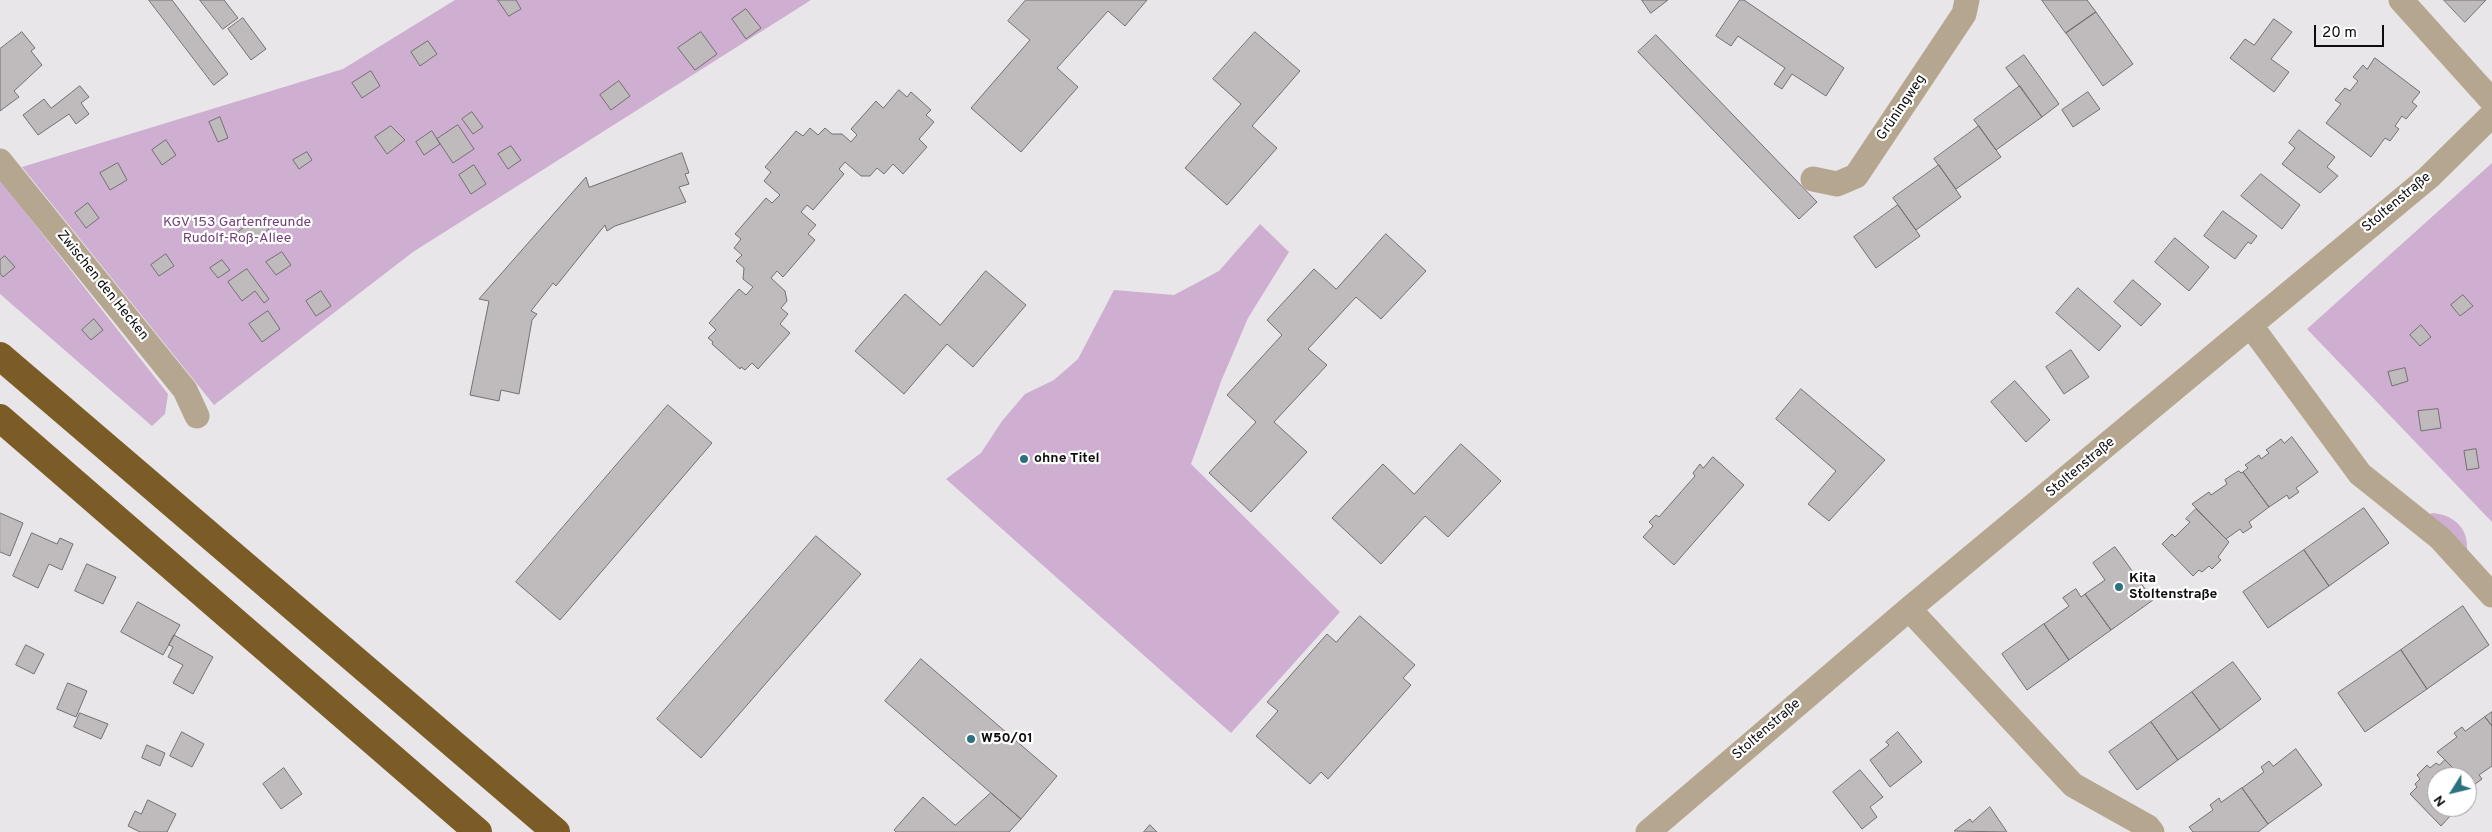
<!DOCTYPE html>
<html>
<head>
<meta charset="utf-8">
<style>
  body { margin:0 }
  #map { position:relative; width:2492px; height:832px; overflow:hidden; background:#e9e6e9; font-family:Overpass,sans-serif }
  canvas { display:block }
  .north { position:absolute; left:2427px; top:767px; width:50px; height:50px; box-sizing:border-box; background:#fff; border:1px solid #9f9e9f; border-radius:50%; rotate:234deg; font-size:14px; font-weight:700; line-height:20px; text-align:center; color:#0e0d0e }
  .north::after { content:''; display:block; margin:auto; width:18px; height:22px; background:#2b717f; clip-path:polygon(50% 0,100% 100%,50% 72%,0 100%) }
  .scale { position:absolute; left:2314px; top:25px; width:70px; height:22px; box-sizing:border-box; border:2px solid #0e0d0e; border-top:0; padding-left:6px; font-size:15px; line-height:18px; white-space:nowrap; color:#0e0d0e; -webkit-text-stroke:4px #fff; paint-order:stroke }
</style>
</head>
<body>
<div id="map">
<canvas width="2492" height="832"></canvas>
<div class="north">N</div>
<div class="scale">20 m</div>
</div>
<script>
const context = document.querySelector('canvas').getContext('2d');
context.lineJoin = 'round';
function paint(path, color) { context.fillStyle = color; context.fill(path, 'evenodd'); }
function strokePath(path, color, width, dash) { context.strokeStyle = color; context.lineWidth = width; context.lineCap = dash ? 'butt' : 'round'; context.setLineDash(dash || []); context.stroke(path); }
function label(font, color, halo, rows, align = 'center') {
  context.font = font + ' Overpass,sans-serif'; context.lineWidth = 4.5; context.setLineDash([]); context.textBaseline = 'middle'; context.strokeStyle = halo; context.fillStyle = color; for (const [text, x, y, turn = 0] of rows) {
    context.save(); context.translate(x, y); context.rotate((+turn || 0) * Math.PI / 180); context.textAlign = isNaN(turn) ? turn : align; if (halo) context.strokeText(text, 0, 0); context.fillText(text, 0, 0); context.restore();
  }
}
paint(new Path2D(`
  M455,0H811L413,252L214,405L22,167L343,69Z
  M2492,163V522L2307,329Z
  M0,180L168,394L165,414L152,426L0,294Z
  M1260,224L1289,252L1248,318L1222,379L1191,464L1340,612L1231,733L946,479L981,453L1002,421L1025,394L1054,380L1078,359L1114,290L1174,295L1219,271Z
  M2433,513C2459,516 2471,533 2466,558L2423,516Z`), '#ceaed1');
const building = new Path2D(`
  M149,0H172L228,74L214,85Z
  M200,0H224L238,18L223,29Z
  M498,0H516L521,9L509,16Z
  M1026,0H1147L1125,26L1108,11L1057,68L1078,87L1021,152L971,108L1030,40L1008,21Z
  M1642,0H1668L1651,13Z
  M1740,0H1744L1844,68L1826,96L1792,74L1782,89L1774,84L1785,68L1738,36L1731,46L1716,36Z
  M2042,0H2087L2096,12L2066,33Z
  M2444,0H2486L2465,22Z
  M746,9L761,28L746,39L732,19Z
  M2096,12L2133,64L2103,86L2066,33Z
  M243,18L266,49L251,60L228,29Z
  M2274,19L2292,32L2271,59L2289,72L2274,92L2230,58L2245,39L2254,45Z
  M22,32L35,48L31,51L42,65L14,91L19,97L0,111V49Z
  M701,32L717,54L695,70L678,48Z
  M1255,32L1300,71L1252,126L1277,148L1227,205L1185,168L1241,104L1213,79Z
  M1656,35L1817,202L1799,219L1638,52Z
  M428,41L437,54L420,66L411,52Z
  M2024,55L2059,104L2042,117L2006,68Z
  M2375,58L2420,92L2412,102L2417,106L2406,119L2402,116L2395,126L2399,129L2390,141L2385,138L2371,157L2326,123L2341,104L2335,100L2345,88L2350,91L2358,81L2353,77L2363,65L2367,69Z
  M371,71L380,86L362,98L352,83Z
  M619,81L630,96L611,110L600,95Z
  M80,86L89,97L81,103L89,114L76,124L69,114L38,135L23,115L44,99L51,108Z
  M2020,86L2042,117L1996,150L1974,120Z
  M899,90L907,97L911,92L931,110L926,115L934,122L919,139L927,147L903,174L893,164L884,174L877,168L870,176H861L845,162L839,169L844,174L813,210L807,205L801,212L816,225L808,234L815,240L783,277L777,271L771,278L785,291L787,301L781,308L788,314L780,324L790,333L758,369L752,363L745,370L741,367L740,369L712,344L713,342L708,338L716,330L709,323L739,289L746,295L753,287L743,279L744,268L736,261L742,255L734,248L741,239L735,234L766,198L772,203L780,195L764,181L771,172L765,167L796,131L803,136L810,128L818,135L825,128L832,134H842L851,142L857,135L851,129L876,101L883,108Z
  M2088,92L2100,109L2073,127L2062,110Z
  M472,112L483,127L473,134L462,119Z
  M220,117L228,138L218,142L209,122Z
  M458,125L474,149L453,163L437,139Z
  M391,126L405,140L387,154L375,137Z
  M1979,126L2001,157L1956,189L1934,159Z
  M2299,130L2335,157L2327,167L2338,176L2320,193L2282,164L2295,148L2289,143Z
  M432,131L440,144L424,155L416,142Z
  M166,140L176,155L162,165L152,150Z
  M511,146L521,160L508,169L498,154Z
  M307,152L312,160L299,169L293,160Z
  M682,153L689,173L685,174L689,184L679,187L686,202L615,226L607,231L605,225L556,286L553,283L531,311L537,314L532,320L519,394L501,390L499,401L470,395L489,301L479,299L586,177L589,187Z
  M118,163L127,180L110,190L100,173Z
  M474,165L486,184L471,194L459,175Z
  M1939,165L1961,197L1916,230L1893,198Z
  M2261,174L2300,205L2282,229L2241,196Z
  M88,203L99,218L86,228L75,213Z
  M1898,205L1920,236L1876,268L1854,237Z
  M2223,211L2257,236L2251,244L2248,242L2235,259L2204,236Z
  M259,217L269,229L248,245L238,232Z
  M1386,234L1426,271L1381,319L1356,297L1308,349L1327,365L1274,422L1307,452L1251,512L1209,473L1256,422L1227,395L1282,335L1267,320L1314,269L1336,289Z
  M2175,238L2209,267L2189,291L2155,262Z
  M282,252L291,265L276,275L266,262Z
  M166,254L174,266L159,276L151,265Z
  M5,256L15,267L3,277L0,273V260Z
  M222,260L230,270L218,278L210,268Z
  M247,269L269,299L264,303L255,291L242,301L228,282Z
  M986,271L1026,305L973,367L947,344L904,394L855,351L905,294L940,325Z
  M2133,280L2161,304L2141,326L2114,302Z
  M2078,288L2121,326L2099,351L2056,313Z
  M321,291L331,306L316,316L306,301Z
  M2463,295L2473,306L2460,316L2451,305Z
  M268,311L280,329L262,342L249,324Z
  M94,319L103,330L91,340L82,330Z
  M2421,325L2431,337L2420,346L2410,335Z
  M2071,350L2089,377L2064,394L2046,367Z
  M2405,368L2408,381L2392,386L2388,372Z
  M2015,381L2050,420L2026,442L1991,402Z
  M1801,389L1885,460L1829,521L1808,504L1836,471L1776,419Z
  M668,405L712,443L560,620L516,582Z
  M2438,409L2441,428L2421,431L2418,411Z
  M2292,437L2318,472L2296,488L2299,492L2289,499L2287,495L2269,507L2243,472L2248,468L2245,465L2259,455L2261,459L2269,453L2266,450L2281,439L2284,443Z
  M1461,444L1501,481L1448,537L1425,516L1381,564L1332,518L1383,464L1414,494Z
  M2476,449L2479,468L2467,470L2464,451Z
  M1713,457L1744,485L1674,565L1643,537L1653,526L1649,522L1656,515L1659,517L1695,476L1693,473L1700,464L1703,468Z
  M2239,471L2241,473L2243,472L2269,507L2249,522L2252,527L2243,533L2240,529L2226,539L2192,504L2209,492L2211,495L2227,484L2225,480Z
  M2364,508L2389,543L2329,586L2304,550Z
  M2196,509L2229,542L2218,557L2221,560L2212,569L2209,566L2202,572L2199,570L2193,576L2162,544L2172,534L2175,537L2190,522L2186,519Z
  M0,513L23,523L10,556L0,552Z
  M32,533L57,544L60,538L73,544L62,570L49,564L38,588L13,576Z
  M816,536L861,574L701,758L657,719Z
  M2115,547L2153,600L2111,630L2085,594L2105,580L2093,563Z
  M2304,550L2329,586L2268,628L2243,592Z
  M87,564L116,577L103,604L75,591Z
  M2076,589L2081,597L2085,594L2111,630L2069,660L2044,624L2069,606L2063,598Z
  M138,602L180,625L163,655L121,632Z
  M2463,606L2489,645L2427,689L2401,650Z
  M1360,616L1415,665L1403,678L1411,685L1328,779L1321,772L1310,784L1256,736L1278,711L1267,702L1327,634L1336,642Z
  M2044,624L2069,660L2027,690L2002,654Z
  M174,635L213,657L193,694L173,683L183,665L168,657L173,647L169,645Z
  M26,645L44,654L34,674L16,665Z
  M2401,650L2427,689L2365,732L2338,693Z
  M921,659L1057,776L1021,819L885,701Z
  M2233,662L2261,699L2220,730L2192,692Z
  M68,683L87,691L76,717L57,709Z
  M2192,692L2220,730L2178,760L2151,722Z
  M2492,712V726L2485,717Z
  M80,713L108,724L101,739L74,727Z
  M2485,717L2492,726V766L2479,775L2482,779L2471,787L2467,783V777H2462L2437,752L2457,737L2454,733L2462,727L2465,731Z
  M2151,722L2178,760L2137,790L2109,752Z
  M182,732L204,744L192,767L170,756Z
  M1898,732L1922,762L1890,787L1870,760L1889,745L1886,742Z
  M147,745L165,753L160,766L142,758Z
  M2296,749L2322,785L2268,824L2242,788L2264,772L2261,767L2269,761L2273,766Z
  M2445,760L2462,777H2437V807H2454L2448,812L2451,815L2441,826L2410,794L2417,787L2415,784L2420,779L2417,775L2427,765L2430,768L2436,763L2439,765Z
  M284,768L302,794L281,809L263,784Z
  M1860,770L1883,797L1870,807L1877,817L1862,829L1833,792Z
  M2467,783L2476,792L2467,800Z
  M2242,788L2268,824L2258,832H2193L2189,827L2213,810L2210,805L2219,798L2221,802Z
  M991,793L1021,819L1009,832H896L894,830L923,797L955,825Z
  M148,800L176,814L167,832H140L128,826L135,811L141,814Z
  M1990,807L2007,832L1954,831L1970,819L1972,822Z
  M1150,825L1157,832H1144Z`);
paint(building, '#bfbbbd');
strokePath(building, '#747072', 1);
strokePath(new Path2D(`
  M2401,0L2492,101
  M0,161L185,390L197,416
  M1813,179L1837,184L1856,176L1964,14L1967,0
  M2251,326L2360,474L2440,538L2492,595
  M1909,609L2073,785L2148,827L2152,832
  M1648,832L1909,609L2429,177L2492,115`), '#b5a78f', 25);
strokePath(new Path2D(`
  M0,356L556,832
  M0,418L478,832`), '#7b5c26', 28);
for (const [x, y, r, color] of [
  [1024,459,5,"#2b717f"],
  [2119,587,5,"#2b717f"],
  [971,739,5,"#2b717f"]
]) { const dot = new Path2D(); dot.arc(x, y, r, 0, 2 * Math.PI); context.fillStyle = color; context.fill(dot); strokePath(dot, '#fff', 2); }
label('14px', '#0e0d0e', '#fff', [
  ["Grüningweg",1902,108,-56],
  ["Stoltenstraße",2397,203,-40],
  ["Zwischen den Hecken",102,286,51],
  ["Stoltenstraße",2081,468,-40],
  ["Stoltenstraße",1767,730,-41]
]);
label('14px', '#74407b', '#fff', [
  ["KGV 153 Gartenfreunde",237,223],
  ["Rudolf-Roß-Allee",237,239]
]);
label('bold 14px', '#0e0d0e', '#fff', [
  ["ohne Titel",1034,459],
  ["Kita",2129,579],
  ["Stoltenstraße",2129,595],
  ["W50/01",981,739]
], 'left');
</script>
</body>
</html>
